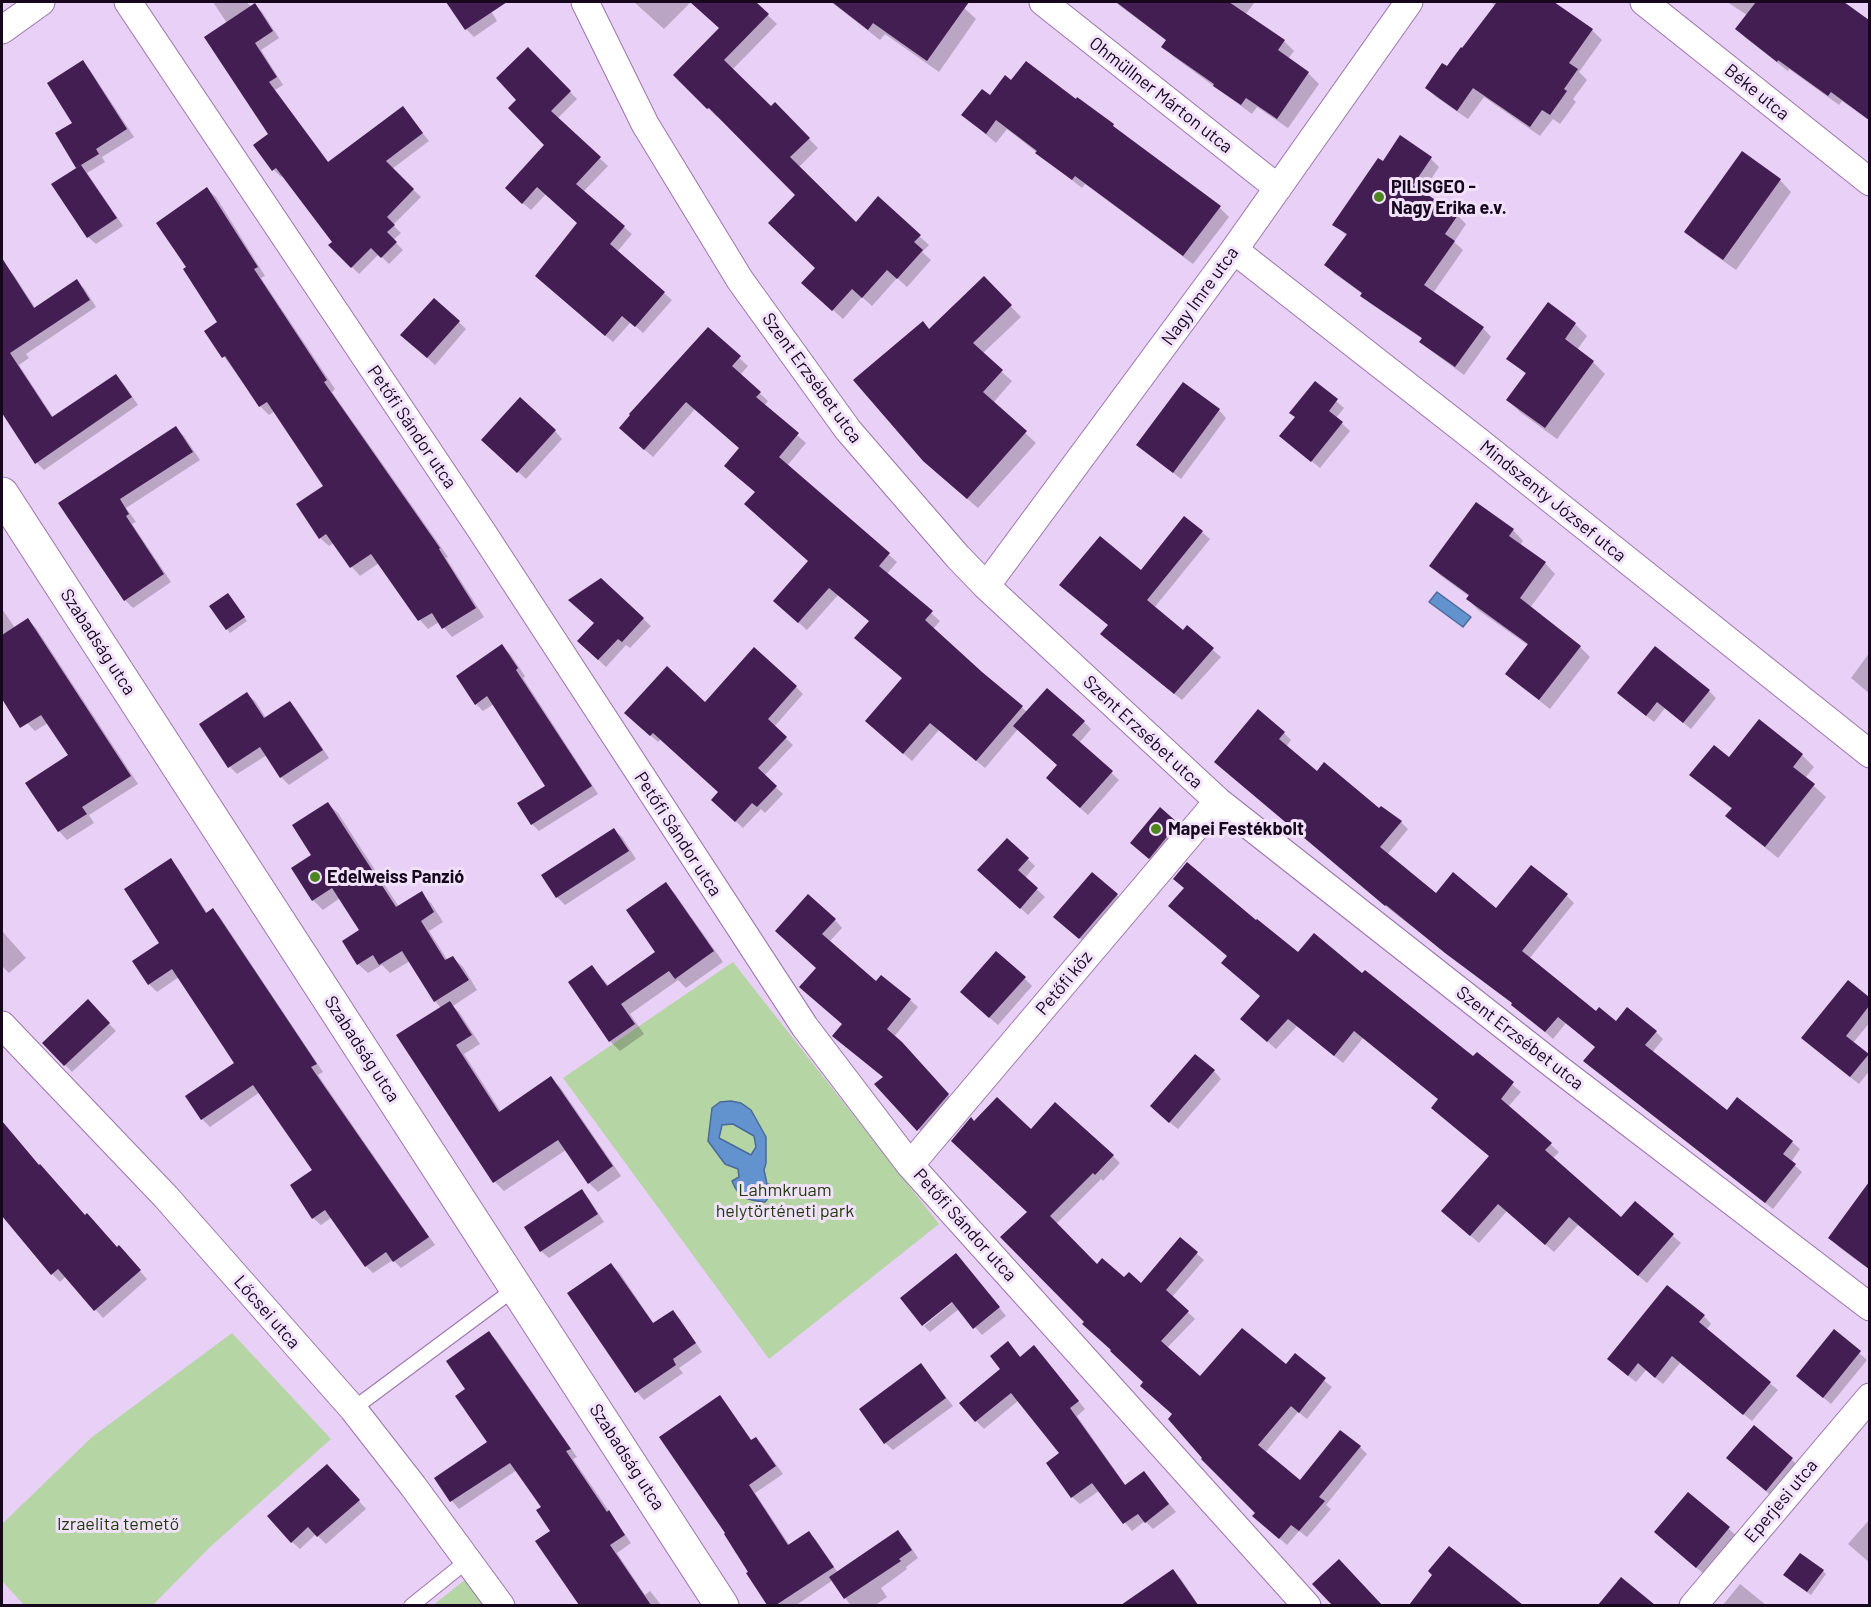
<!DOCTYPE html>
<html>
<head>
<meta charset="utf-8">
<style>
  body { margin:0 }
  #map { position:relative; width:1871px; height:1607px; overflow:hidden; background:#e9d0f6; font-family:Barlow,sans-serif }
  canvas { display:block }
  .frame { position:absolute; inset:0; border:3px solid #16071d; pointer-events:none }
</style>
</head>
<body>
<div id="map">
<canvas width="1871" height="1607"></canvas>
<div class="frame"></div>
</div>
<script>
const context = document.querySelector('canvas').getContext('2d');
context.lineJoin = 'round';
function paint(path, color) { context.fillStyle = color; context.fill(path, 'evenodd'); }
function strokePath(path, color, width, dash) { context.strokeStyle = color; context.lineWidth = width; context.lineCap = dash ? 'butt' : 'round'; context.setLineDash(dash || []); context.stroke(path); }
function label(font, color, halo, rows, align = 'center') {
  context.font = font + ' Barlow,sans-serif'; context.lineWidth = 6; context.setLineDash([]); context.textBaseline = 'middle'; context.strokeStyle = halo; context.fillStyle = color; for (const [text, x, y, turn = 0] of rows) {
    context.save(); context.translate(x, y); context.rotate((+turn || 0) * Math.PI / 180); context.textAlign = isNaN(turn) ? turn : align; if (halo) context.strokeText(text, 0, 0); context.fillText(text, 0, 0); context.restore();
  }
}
paint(new Path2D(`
  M733,962L939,1224L769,1359L563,1078Z
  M232,1333L331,1439L209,1548L153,1605H24L2,1581V1524L92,1437Z
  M466,1579L485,1606H432Z`), '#b6d5a4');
const water = new Path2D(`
  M1437,592L1471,617L1463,627L1429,602Z
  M731,1101L741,1103L751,1110L766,1137V1163L764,1170L767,1184L772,1185V1193L765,1202C747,1200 739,1199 732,1181L739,1177L738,1169L725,1164L708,1141L712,1108L720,1102ZM733,1124L754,1136L756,1147L751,1155L719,1138L722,1125Z`);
paint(water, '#6293cf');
strokePath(water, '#4b699a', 1.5);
paint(new Path2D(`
  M213,2H247L251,7L254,4L262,12L279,38L261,50L283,85L275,90L329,163L402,108L429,141L392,169L421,197L393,225L401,233L393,240L403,250L389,264L379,254L359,274L330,245L334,242L283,175L281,177L274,170L255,145L270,134L227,23Z
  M447,2H505L491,11L497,21L474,37L466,29Z
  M634,2H691L664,29Z
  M747,2H754L777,24L732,70L771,108L774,104L818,148L799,167L856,224L919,236L929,245L922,252L931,260L907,287L897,278L872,306L862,297L843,319L813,292L817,268L797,195L719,116L717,117L675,75Z
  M831,2H963L961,5L976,19L939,72L885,34L880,40Z
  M1115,2H1255L1245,15L1284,41L1294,51L1288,59L1308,73L1319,84L1288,128L1257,107L1252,114L1174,57L1163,46L1167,41Z
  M1491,2H1538L1560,17L1592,30L1602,40L1579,72L1587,80L1573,99L1576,102L1560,124L1553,119L1540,136L1484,97L1468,119L1436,97L1427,88L1447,68L1463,50L1495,6Z
  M1727,2H1824L1845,18L1851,9L1870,22V121L1842,101L1839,105L1789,69L1788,71L1747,39L1737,29L1747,15Z
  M528,49L577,99L557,119L608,166L583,192L632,234L617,252L672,300L643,333L631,322L613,342L544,283L579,224L546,194L531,210L514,196L546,145L518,100Z
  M83,62L90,70L134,137L102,157L105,162L87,173L123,226L96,244L88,237L77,167L74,123Z
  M1011,82L1076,101L1078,99L1220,208L1229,217L1193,264L1085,184L1082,188L1007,129L996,143L963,115Z
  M1431,159L1439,167L1422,193L1458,216L1466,224L1454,242L1463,250L1433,293L1483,328L1491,337L1464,375L1430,350L1421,342L1423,339L1371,304L1362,296L1363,294L1335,274L1326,265L1347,236L1334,224L1383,163Z
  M1780,180L1791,192L1736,270L1698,243L1686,232Z
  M207,189L216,197L265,276L261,278L335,389L332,392L448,557L446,558L484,617L452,637L439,622L428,629L420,620L379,563L360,576L352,567L334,543L329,546L320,538L325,486L275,411L269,415L260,406L206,332L219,323L188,268Z
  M6,267L13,274L36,309L76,281L84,288L96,307L26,354L29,358L19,365L53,417L116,376L123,383L138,405L44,470L37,463L2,413V270Z
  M984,278L1021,317L982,354L1012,381L993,403L1036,443L978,508L935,471L930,330Z
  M1548,304L1575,324L1587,336L1577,350L1593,362L1605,374L1557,439L1520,412L1508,400L1527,375L1508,359Z
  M459,322L466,329L435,365L410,342Z
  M708,329L748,366L740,375L768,401L764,406L806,443L787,466L897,562L887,574L940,621L933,629L1027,712L1084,722L1091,729L1079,743L1119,780L1088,815L1055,786L1059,766L1018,729L985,768L939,730L912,761L875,729L904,679L870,622L838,595L807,630L783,609L810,561L757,493L740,449L695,409L653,457L629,436Z
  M1315,383L1344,408L1336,418L1350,431L1320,468L1281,436L1296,418Z
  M1219,410L1226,418L1181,479L1138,445Z
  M176,428L184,436L200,460L126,508L136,522L132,524L171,582L133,608L125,600L60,504Z
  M555,431L562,439L526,479L491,447Z
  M1513,530L1523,541L1520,545L1545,563L1555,574L1530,608L1580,647L1590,657L1550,709L1518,684L1507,673L1529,646L1478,610L1468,599L1470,597L1441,576L1431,566Z
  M1202,532L1210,539L1154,608L1183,632L1187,628L1221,657L1182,700L1110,641L1109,626L1141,572Z
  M601,580L651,626L630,648L626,645L606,667L587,649L596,623Z
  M231,598L247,621L230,633L211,606Z
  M2,609L15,628L28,620L36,628L138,784L89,815L94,823L67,840L59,831L70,756L48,723L35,731L27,723L2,684Z
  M502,646L510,654L525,676L523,678L598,794L539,831L532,824L547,786L494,704L483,711L476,704Z
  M1870,652V694L1851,678Z
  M796,687L803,694L774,727L793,745L764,776L783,794L765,813L761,809L743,828L720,807V792L661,739L658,742L633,720Z
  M1709,691L1716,698L1691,729L1665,708L1654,722L1626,700Z
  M247,694L255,701L266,718L290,702L297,710L329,758L289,785L281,777L267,755L237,774L230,767Z
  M1284,733L1291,740L1286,747L1317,773L1401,822L1408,829L1387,855L1437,895L1497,910L1567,896L1574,903L1529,959L1596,1013L1616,1023L1656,1032L1663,1039L1652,1053L1727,1112L1792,1142L1800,1149L1791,1162L1802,1172L1773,1209L1593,1068L1596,1047L1566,1023L1553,1039L1514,1004L1393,912L1223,769Z
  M1802,755L1814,767L1805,778L1826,797L1778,858L1739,827L1727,816L1733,810L1691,775L1729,759Z
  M328,804L338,813L399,907L421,893L431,903L443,922L429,931L448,961L453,958L463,967L477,990L453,1006L459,1012L480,1044L464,1054L501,1112L550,1078L560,1087L621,1176L598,1192L589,1183L566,1150L504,1191L495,1182L441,1008L435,1001L410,961L390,973L382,965L368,973L358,964L361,930L340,898L323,910L313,900L314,855Z
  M1160,809L1185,832L1157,865L1139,850Z
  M614,830L622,837L636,859L565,905L557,897Z
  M1028,859L1035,866L1025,878L1045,897L1028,915L987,877Z
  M170,860L178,868L207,913L213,909L220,917L323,1072L318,1075L435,1245L401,1268L393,1260L373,1273L366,1266L332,1217L321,1225L313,1218L314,1170L260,1092L210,1127L202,1119L187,1097L236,1064L179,977L157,992L149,984L134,962L161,944Z
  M666,884L675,894L723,962L686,988L678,980L630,1014L644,1034L620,1051L610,1041L592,967L609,986L657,952Z
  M1117,895L1124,903L1088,945L1063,924Z
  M835,920L842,928L829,942L876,984L910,1000L918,1007L894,1037L956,1103L926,1137L877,1084L884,1077L844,1025L818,968L784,938Z
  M2,931L26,958L9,973L2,966Z
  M1298,954L1362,975L1473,1058L1477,1054L1521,1092L1508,1107L1559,1152L1552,1159L1621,1219L1635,1203L1681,1243L1647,1283L1578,1225L1554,1252L1507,1211L1479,1243L1451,1219L1490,1157L1439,1100L1363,1038L1343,1063L1297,1026L1276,1049L1251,1027Z
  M1024,978L1032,986L998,1025L969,1000Z
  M1848,982L1870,999V1022L1853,1043L1870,1056V1070L1859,1084L1811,1046Z
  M87,1001L116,1031L72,1072L44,1043Z
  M1214,1071L1221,1079L1178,1129L1159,1114Z
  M975,1123L1031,1131L1113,1156L1120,1163L1103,1181L1101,1179L1056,1224L1097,1266L1124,1280L1141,1285L1180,1239L1204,1260L1172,1297L1195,1319L1167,1348L1201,1378L1287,1366L1295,1356L1332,1387L1307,1419L1298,1412L1265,1453L1300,1482L1360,1447L1367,1454L1326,1505L1331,1509L1307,1537L1299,1531L1287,1545L1262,1523L1257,1513L1174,1414L1145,1382L1086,1322L1029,1212Z
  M11,1135L85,1216L117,1249L126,1255L147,1279L103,1318L66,1276L60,1282L52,1274L2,1214V1142Z
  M582,1191L589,1199L604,1222L549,1258L541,1251Z
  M1859,1199L1870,1207V1270L1840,1248L1830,1238Z
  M963,1263L1006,1316L982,1335L959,1309L930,1332L924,1326L958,1298Z
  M611,1265L619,1272L654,1324L672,1312L680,1319L702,1352L679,1368L683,1373L644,1400L637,1392L569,1294Z
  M1704,1316L1711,1324L1706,1330L1778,1390L1752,1421L1680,1363L1663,1384L1646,1370L1636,1382L1617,1367Z
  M1835,1332L1867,1360L1831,1404L1806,1383Z
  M489,1333L497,1341L577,1457L573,1459L631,1543L617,1553L645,1595L650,1591L662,1606H580L537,1541L552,1531L543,1508L517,1470L459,1509L452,1501L436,1478L489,1442L468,1389Z
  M1008,1343L1021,1358L1042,1355L1085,1409L1077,1416L1126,1486L1144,1473L1176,1512L1153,1529L1145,1521L1132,1531L1099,1491L1080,1504L1072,1497L1061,1453L1019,1400L984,1429L976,1421L961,1403L1002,1369Z
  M921,1365L953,1406L893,1450L885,1443Z
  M720,1397L727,1405L752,1441L756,1439L763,1446L783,1474L755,1493L790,1546L809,1533L816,1540L838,1573L898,1532L906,1540L918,1558L906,1567L907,1569L881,1588L887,1597L874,1606H851L833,1580L795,1606H769L748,1574L750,1572Z
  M1754,1427L1800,1467L1774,1498L1735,1465Z
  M335,1473L366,1509L326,1544L316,1534L300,1549L292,1542Z
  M1688,1494L1737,1536L1704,1574L1663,1540Z
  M1870,1519V1563L1848,1544Z
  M1347,1568L1381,1606H1334L1314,1584Z
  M1173,1571L1181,1579L1199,1606H1124Z
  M1823,1571L1826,1574L1811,1595L1788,1579Z
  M1434,1575L1511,1598L1519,1605L1411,1606Z
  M1621,1580L1645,1599L1651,1606H1600Z
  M1740,1584L1766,1605L1767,1606H1722Z`), '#0003');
paint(new Path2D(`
  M446,2H507L465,30Z
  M690,2H756L769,14L724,60L771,106L775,102L810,138L790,157L856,222L878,196L921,235L914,242L923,250L897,279L887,270L862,298L852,289L832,311L801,283L815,268L768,223L795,195L709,108L707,109L673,75L719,28Z
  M832,2H969L927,61L873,23L868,30Z
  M1116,2H1229L1285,40L1278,50L1309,72L1277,119L1246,98L1241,105L1213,86L1214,84L1161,47L1166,40Z
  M1497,2H1554L1593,29L1569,63L1578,69L1564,89L1567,91L1550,115L1542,110L1530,127L1473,88L1457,111L1425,88L1442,63L1447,66L1461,47L1462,48Z
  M1756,2H1844L1869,20V120L1831,92L1828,96L1778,60L1777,62L1735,29Z
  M255,3L273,31L255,43L277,77L269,82L328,162L403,106L423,133L386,161L414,189L387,217L395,225L387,232L397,242L381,258L371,248L351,268L328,245L332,242L276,168L272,171L253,145L268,134L204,37Z
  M528,47L571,91L551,111L601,157L576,184L625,226L610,244L665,292L635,327L622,316L605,336L535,276L577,223L537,187L522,204L505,188L544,145L508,108L516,100L496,78Z
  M83,60L127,129L96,149L99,154L76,168L55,133L72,123L47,83Z
  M1026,61L1076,99L1077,97L1114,124L1113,126L1221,206L1183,256L1075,176L1072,180L1035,153L1037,151L996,120L986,134L961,115L982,89L990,95L1005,75L1011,80Z
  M1400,135L1432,157L1413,185L1458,215L1445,234L1455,241L1424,285L1484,327L1455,367L1419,342L1422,338L1360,296L1362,293L1324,265L1347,234L1332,225L1378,158L1383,161Z
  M1742,151L1781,179L1723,260L1684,232Z
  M81,165L117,218L87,238L51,184Z
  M207,187L258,267L254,269L327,380L324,382L440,548L439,549L476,608L442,629L432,613L418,621L371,554L350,568L326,534L319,539L296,504L323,486L267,402L259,407L225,356L222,358L204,331L217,322L183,269L186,267L156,223Z
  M2,258L34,308L77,279L90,300L10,353L52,417L116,374L132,397L35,464L2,413Z
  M984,276L1012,305L973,343L1003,370L983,392L1027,431L967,499L923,461L853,380L923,321L929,329Z
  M434,298L460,321L427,358L400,335Z
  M1548,302L1576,323L1565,339L1594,361L1545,428L1506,400L1526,373L1506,359Z
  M708,327L741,356L732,366L761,392L756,397L799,433L779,457L890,553L879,566L933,611L925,620L982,672L1023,706L976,761L930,723L903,754L865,721L902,678L854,638L869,621L829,588L798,623L773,601L808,561L744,504L755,492L724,466L739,448L686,402L644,450L619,428L630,415L629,414Z
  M1315,381L1338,399L1329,411L1343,422L1311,462L1279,436L1295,417L1289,413Z
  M1183,382L1220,409L1173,473L1136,445Z
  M520,397L556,430L517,473L481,440Z
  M176,426L193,452L120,499L129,514L126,516L164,574L124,601L58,503Z
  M1476,502L1514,529L1509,536L1546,562L1520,598L1581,646L1539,700L1505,674L1528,644L1466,599L1469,595L1429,566Z
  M1184,516L1203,531L1147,600L1183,630L1187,625L1214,648L1174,694L1100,634L1108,625L1059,585L1100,536L1141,570Z
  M601,578L644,618L622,642L618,639L598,660L577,641L594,623L568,600Z
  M228,593L245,617L226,630L209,606Z
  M28,618L131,776L82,807L87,814L58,832L25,783L68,755L41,715L20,728L2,699V635Z
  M502,644L518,668L516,670L592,786L531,825L517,803L545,786L487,696L475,705L456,676Z
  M1655,646L1710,690L1683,723L1657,702L1646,716L1617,693Z
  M754,647L797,686L768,719L787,737L758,768L777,786L757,807L752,803L735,822L711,800L718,792L653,733L650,736L624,713L667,666L705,702Z
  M1047,688L1085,721L1072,735L1113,771L1080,808L1046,778L1057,765L1013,726Z
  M247,692L264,718L290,701L323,750L280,778L260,747L228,768L199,724Z
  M1258,709L1285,732L1279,739L1317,771L1324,762L1379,808L1381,806L1402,821L1380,847L1436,893L1453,872L1496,908L1531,865L1568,894L1522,951L1596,1011L1599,1007L1616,1021L1627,1007L1657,1031L1645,1045L1727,1110L1737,1097L1793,1141L1783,1154L1796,1164L1765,1203L1583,1061L1595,1047L1558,1017L1545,1032L1511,1005L1512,1003L1445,953L1386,905L1385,906L1214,762Z
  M1759,719L1803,754L1793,767L1815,784L1765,847L1725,816L1732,808L1689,775L1714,745L1729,757Z
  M328,802L396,907L422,891L434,912L421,921L445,960L453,956L469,980L434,1002L402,951L379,965L373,955L357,965L342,941L359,930L332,888L312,901L291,868L311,855L292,825Z
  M1160,807L1178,823L1149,859L1130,843Z
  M614,828L629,851L556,898L541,875Z
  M1007,838L1029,858L1018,870L1038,888L1020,909L977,870Z
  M171,858L206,913L213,908L317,1064L311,1067L429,1237L393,1262L386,1252L365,1267L325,1210L312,1219L290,1185L312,1170L253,1085L201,1120L185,1096L234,1063L172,969L148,985L132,961L159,943L124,889Z
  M1187,862L1256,920L1257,919L1298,952L1314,933L1362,973L1365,970L1473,1056L1477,1052L1514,1082L1501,1099L1552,1143L1545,1150L1621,1217L1635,1201L1674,1234L1638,1276L1569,1217L1545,1245L1498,1204L1470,1236L1441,1211L1489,1156L1431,1108L1438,1099L1354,1031L1334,1056L1288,1019L1267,1042L1240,1019L1260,996L1221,963L1227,956L1168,906L1184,888L1173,879Z
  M1092,872L1118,894L1079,939L1053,917Z
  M666,882L714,951L675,979L669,971L621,1004L635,1024L609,1042L568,982L592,965L607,986L655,952L626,910Z
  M808,894L836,919L822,934L876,981L881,975L911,999L887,1029L902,1042L949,1094L917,1131L874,1084L883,1077L832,1036L842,1024L799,987L816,968L775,931Z
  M996,951L1026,977L989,1018L960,992Z
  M1848,980L1869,997V1006L1846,1036L1869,1054L1850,1077L1801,1038Z
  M88,999L110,1023L64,1066L42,1043Z
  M450,1001L472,1035L456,1045L499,1112L551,1076L613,1166L588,1184L558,1140L493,1183L396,1035Z
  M1195,1054L1215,1070L1169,1123L1150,1106Z
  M997,1097L1031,1129L1055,1102L1114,1155L1095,1175L1093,1173L1050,1216L1097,1264L1102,1258L1124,1277L1129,1272L1141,1283L1180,1237L1198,1252L1166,1290L1189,1311L1161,1341L1200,1376L1242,1328L1286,1364L1295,1353L1326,1378L1299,1413L1291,1406L1258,1445L1300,1480L1340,1430L1361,1446L1319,1497L1325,1501L1299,1531L1291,1525L1279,1539L1252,1516L1255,1513L1201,1459L1202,1458L1168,1419L1172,1414L1140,1386L1143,1382L1110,1351L1111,1350L1082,1324L1084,1322L1000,1237L1027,1212L951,1141L971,1117L974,1121Z
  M2,1121L39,1165L40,1164L85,1215L87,1213L117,1247L119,1245L141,1270L94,1311L58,1269L51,1275L2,1216Z
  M1869,1182V1269L1828,1238Z
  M582,1189L598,1214L540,1252L524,1227Z
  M956,1253L1000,1307L973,1329L952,1302L922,1326L900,1298Z
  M611,1263L653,1323L673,1310L696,1343L673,1359L676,1365L635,1393L567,1293Z
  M1667,1285L1705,1315L1699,1322L1771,1382L1743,1415L1672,1356L1655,1378L1638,1363L1628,1376L1607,1359Z
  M1834,1329L1861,1351L1823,1398L1796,1376Z
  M489,1331L571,1449L566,1451L607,1512L609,1510L625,1535L610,1545L651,1605H579L535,1541L550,1531L536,1510L541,1507L510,1463L450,1502L434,1478L487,1442L455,1396L465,1389L446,1361Z
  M1008,1341L1020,1357L1034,1345L1079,1401L1070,1408L1125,1485L1144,1471L1169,1504L1145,1523L1138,1514L1123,1524L1092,1483L1071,1498L1046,1463L1059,1453L1011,1393L975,1422L959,1403L1000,1369L990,1356Z
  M921,1363L946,1398L884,1444L859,1409Z
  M720,1395L751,1440L756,1437L776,1466L749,1485L788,1545L809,1531L834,1567L776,1605H767L746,1573L748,1572L724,1534L725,1533L659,1437Z
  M1754,1425L1793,1458L1766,1491L1726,1458Z
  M327,1464L360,1500L317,1537L308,1527L291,1543L267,1516Z
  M1688,1492L1730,1527L1696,1568L1654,1532Z
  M898,1530L912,1550L899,1559L901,1561L844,1599L829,1577Z
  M1449,1546L1523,1605H1409L1432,1575L1428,1571Z
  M1800,1553L1824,1570L1807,1592L1783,1575Z
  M1339,1559L1382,1605H1332L1312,1584Z
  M1173,1569L1198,1605H1121Z
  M1621,1577L1655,1605H1598Z`), '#421e52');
const service = new Path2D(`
  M353,1409L517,1287
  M411,1606L467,1561`);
const minor = new Path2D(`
  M128,2L481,530L805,1027L910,1165L1307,1606
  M585,2L645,124L740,280L848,430L958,557L986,586L1218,801L1555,1066L1870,1307
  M1043,2L1278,188
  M1644,2L1870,182
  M2,30L41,2
  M1234,250L1478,441L1870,754
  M986,586L1234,250L1409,2
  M2,1025L166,1197L353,1409L413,1486L501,1606
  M910,1165L1218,801
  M1693,1606L1870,1397`);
const tertiary = new Path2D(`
  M2,494L722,1606`);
strokePath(service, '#9c74af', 16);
strokePath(minor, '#9c74af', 29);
strokePath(tertiary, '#9c74af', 35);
strokePath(service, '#fff', 14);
strokePath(minor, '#fff', 27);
strokePath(tertiary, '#fff', 33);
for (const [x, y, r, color] of [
  [1379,197,6,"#4d851e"],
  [1156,829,6,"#4d851e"],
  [315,877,6,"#4d851e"]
]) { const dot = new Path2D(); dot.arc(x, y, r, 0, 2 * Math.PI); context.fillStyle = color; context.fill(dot); strokePath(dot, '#f2e1fb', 2); }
label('18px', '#16071d', '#f2e1fb', [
  ["Béke utca",1757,92,39],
  ["Ohmüllner Márton utca",1161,95,38],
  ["Nagy Imre utca",1200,296,-54],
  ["Szent Erzsébet utca",812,378,54],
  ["Petőfi Sándor utca",412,427,56],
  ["Mindszenty József utca",1553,501,39],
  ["Szabadság utca",98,642,57],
  ["Szent Erzsébet utca",1143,732,43],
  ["Petőfi Sándor utca",678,834,57],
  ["Petőfi köz",1064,983,-50],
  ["Szent Erzsébet utca",1520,1038,38],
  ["Szabadság utca",362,1049,57],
  ["Petőfi Sándor utca",965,1225,48],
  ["Lőcsei utca",267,1312,49],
  ["Szabadság utca",627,1457,57],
  ["Eperjesi utca",1781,1501,-50]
]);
label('bold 18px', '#16071d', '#f2e1fb', [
  ["PILISGEO -",1391,187],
  ["Nagy Erika e.v.",1391,208],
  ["Mapei Festékbolt",1168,829],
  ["Edelweiss Panzió",327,877]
], 'left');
label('18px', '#1f3a09', '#f2e1fb', [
  ["Lahmkruam",785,1190],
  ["helytörténeti park",785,1211],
  ["Izraelita temető",118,1524]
]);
</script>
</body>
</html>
